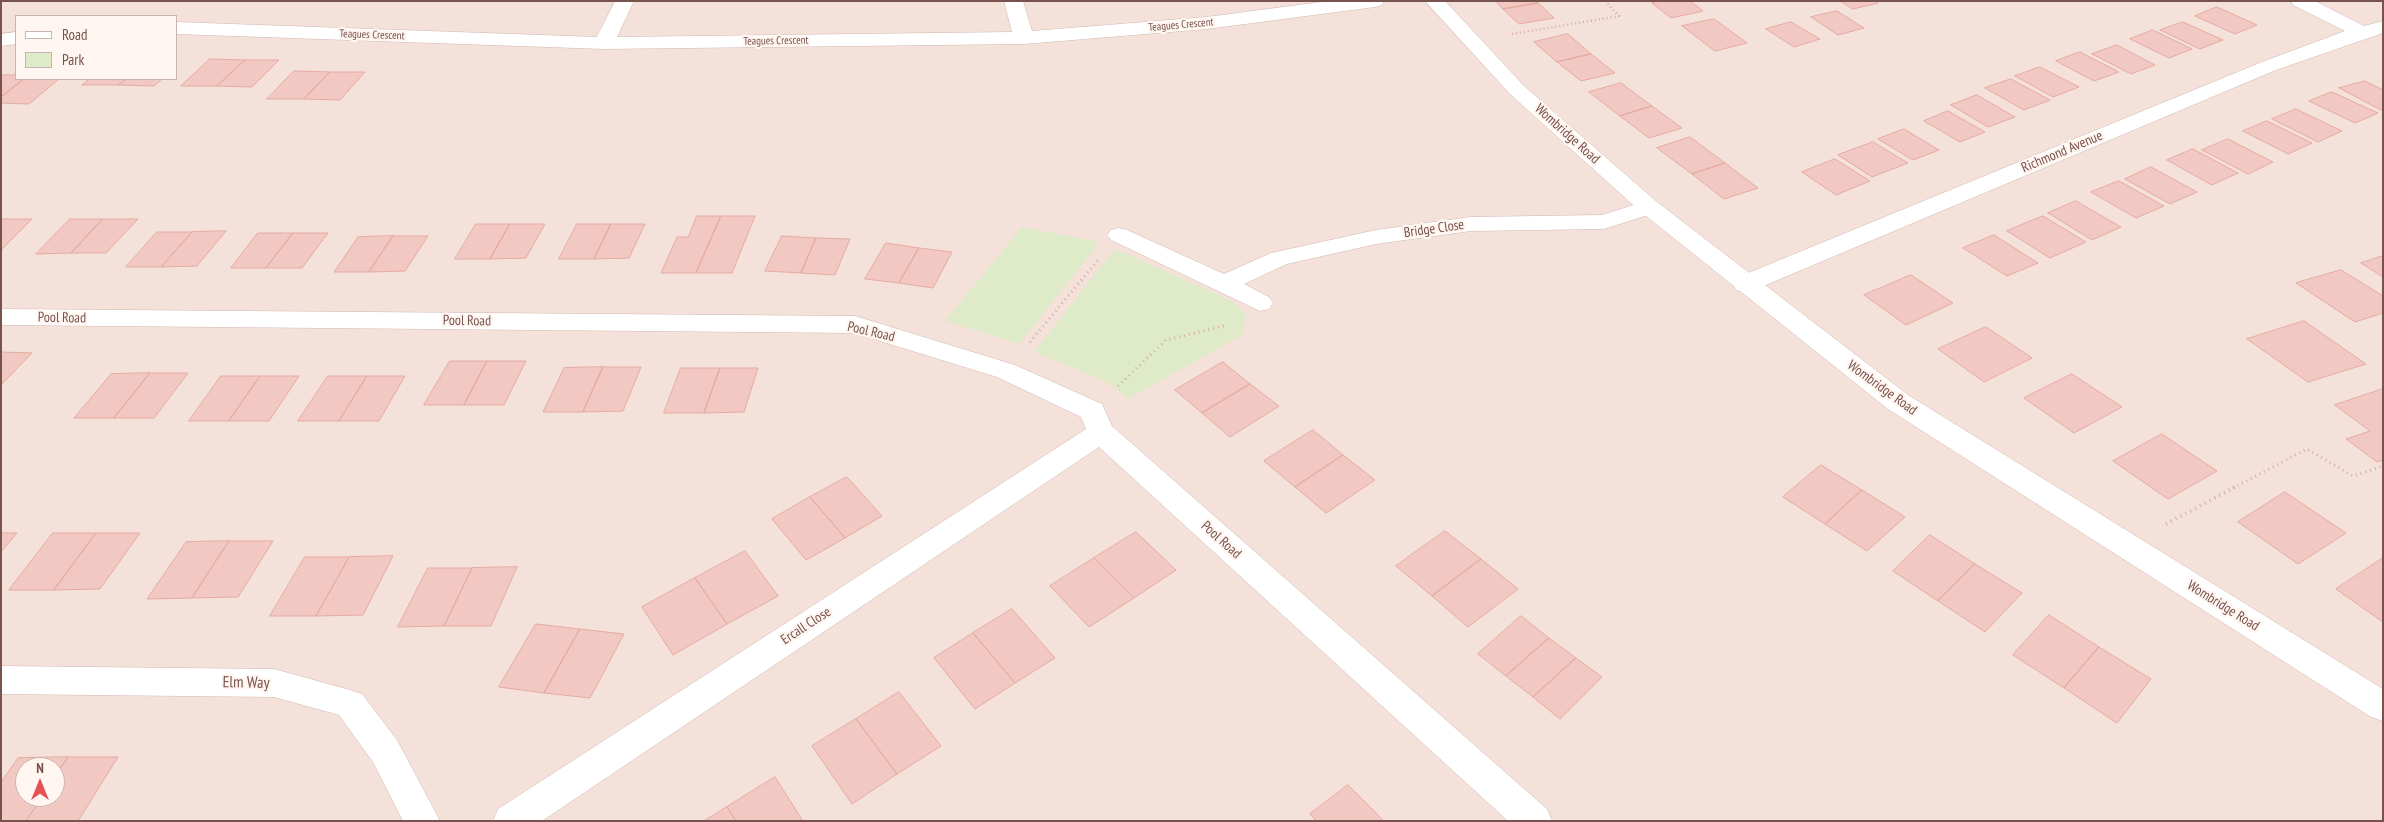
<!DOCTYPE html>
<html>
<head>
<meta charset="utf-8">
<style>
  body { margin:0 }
  #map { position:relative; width:2384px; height:822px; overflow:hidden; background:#fdf1ea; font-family:"PT Sans Narrow",sans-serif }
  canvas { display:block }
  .frame { position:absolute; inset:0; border:2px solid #78524d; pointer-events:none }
  .legend { position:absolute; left:15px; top:15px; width:162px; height:65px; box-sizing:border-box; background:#fff6f1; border:1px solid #c9b4af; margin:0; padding:6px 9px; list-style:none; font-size:15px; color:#78524d }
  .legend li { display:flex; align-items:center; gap:10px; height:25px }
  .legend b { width:25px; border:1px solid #c9b4af }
  .north { position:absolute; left:15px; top:757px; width:50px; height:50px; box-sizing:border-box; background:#fff6f1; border:1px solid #c9b4af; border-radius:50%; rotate:0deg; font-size:14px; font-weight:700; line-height:20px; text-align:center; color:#78524d }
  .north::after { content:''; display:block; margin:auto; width:18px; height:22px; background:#e55154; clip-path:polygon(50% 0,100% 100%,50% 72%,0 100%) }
</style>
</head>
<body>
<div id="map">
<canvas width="2384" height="822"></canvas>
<div class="frame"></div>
<ul class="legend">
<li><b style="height:6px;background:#fff"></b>Road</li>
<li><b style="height:14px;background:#dfebc8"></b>Park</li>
</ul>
<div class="north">N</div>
</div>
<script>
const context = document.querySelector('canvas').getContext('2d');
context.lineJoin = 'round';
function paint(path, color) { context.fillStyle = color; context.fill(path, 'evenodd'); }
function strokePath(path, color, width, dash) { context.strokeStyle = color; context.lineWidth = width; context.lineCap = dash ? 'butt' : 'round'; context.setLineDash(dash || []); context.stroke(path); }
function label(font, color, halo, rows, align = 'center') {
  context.font = font + ' "PT Sans Narrow",sans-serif'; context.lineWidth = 4.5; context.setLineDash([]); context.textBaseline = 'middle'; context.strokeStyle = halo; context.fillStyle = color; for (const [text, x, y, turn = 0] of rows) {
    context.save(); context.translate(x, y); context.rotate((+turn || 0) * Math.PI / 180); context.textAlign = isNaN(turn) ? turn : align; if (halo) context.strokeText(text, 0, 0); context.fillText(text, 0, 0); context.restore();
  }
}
paint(new Path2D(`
  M1,1H2383V821H1ZM16,16H176V79H16ZM25,767H55V797H25Z`), '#f4e1d9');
paint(new Path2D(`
  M1022,227L1095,241L1096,247L1019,344L945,321Z
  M1115,249L1230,300L1246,315L1242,335L1128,399L1109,383L1034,352Z`), '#dfebc8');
const building = new Path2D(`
  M1496,1H1536L1538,3L1503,9Z
  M1660,1H1690L1703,11L1671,18L1652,3Z
  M1841,1H1876L1878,3L1853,9Z
  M1538,3L1554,18L1519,24L1503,9Z
  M2217,7L2257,25L2235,34L2195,16Z
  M1837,11L1864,28L1838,35L1811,17Z
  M1714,19L1747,43L1715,51L1682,26Z
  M1791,22L1820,39L1794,47L1766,29Z
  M2183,22L2223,40L2200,49L2160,30Z
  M2153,30L2192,49L2169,58L2130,39Z
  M1568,34L1591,54L1557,62L1534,42Z
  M2117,45L2155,65L2131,74L2092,54Z
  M2080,52L2119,72L2094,81L2056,61Z
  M1591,54L1615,73L1581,81L1557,62Z
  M210,59L245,60L217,86H181Z
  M245,60H279L252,87L217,86Z
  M2040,67L2079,87L2053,97L2015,76Z
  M294,71L330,72L304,99H267Z
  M330,72H365L340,100L304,99Z
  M1,75H16V79H24L1,97Z
  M24,79H59L29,104L1,103V97Z
  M90,79H126L119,85H82Z
  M126,79H162L154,86L119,85Z
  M2011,79L2050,100L2024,110L1985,88Z
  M2365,81L2383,90V111L2339,88Z
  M1621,83L1652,106L1620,116L1589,92Z
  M2332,92L2378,113L2355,123L2309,101Z
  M1977,95L2015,117L1988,127L1951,105Z
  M1652,106L1682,128L1649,138L1620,116Z
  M2296,109L2342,131L2318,142L2272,119Z
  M1948,111L1985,132L1960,142L1924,121Z
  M2267,121L2312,143L2288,154L2243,131Z
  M1904,129L1939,150L1913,160L1878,139Z
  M1690,137L1725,163L1692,174L1657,148Z
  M2228,139L2273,162L2248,174L2202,150Z
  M1873,142L1908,163L1872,177L1838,155Z
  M2193,149L2238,173L2212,185L2167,160Z
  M1835,159L1870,181L1836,195L1802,172Z
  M1725,163L1758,188L1724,199L1692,174Z
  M2151,167L2197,192L2170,204L2125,179Z
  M2119,181L2164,206L2136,218L2091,192Z
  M2076,201L2121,227L2092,240L2048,213Z
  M697,216H721L696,273H661L677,237H688Z
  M721,216H755L732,273H696Z
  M2043,216L2086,242L2050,258L2007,231Z
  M1,219H32L1,250Z
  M70,219H103L71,253L36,254Z
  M103,219H138L106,253H71Z
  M476,224H510L490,259H455Z
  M510,224H545L526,258L490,259Z
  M577,224H611L594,259H559Z
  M611,224H645L629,258L594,259Z
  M226,231L197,266L161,267L192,232Z
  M157,232H192L161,267H126Z
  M258,233H293L266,268H231Z
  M293,233H328L302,268H266Z
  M1994,235L2038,263L2007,276L1963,248Z
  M393,236H428L405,271L369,272Z
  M393,236L369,272H334L358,237Z
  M782,236L816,238L801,273L765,271Z
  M816,238L850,239L835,275L801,273Z
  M886,243L919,248L899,283L865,279Z
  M919,248L952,252L933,288L899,283Z
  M2383,256V277L2361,263Z
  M2341,270L2383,296V313L2355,322L2296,283Z
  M1911,275L1953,303L1906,325L1864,295Z
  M2304,321L2366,364L2308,382L2247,339Z
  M1986,327L2032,358L1984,382L1938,349Z
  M1,352L32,353L1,385Z
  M450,361H487L464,405H424Z
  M487,361H526L504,405H464Z
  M1223,362L1250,384L1202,413L1175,390Z
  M603,367L583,412H543L564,368Z
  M603,367H641L623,411L583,412Z
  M681,368H720L704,413H664Z
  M720,368H758L744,412L704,413Z
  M150,373L114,418H74L111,374Z
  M150,373H188L154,418H114Z
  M2072,374L2122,407L2074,433L2024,398Z
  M221,376H260L229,421H189Z
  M260,376H299L269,421H229Z
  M328,376H367L339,421H298Z
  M367,376H405L379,421H339Z
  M1250,384L1279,406L1230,437L1202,413Z
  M2383,389V460L2377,462L2346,439L2370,431L2335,405Z
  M1313,430L1343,455L1295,487L1264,461Z
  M2162,434L2217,471L2168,499L2113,461Z
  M1343,455L1375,480L1326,513L1295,487Z
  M1821,465L1862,490L1825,524L1783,497Z
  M847,477L882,516L845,538L810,497Z
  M1862,490L1905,517L1867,551L1825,524Z
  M2285,492L2346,533L2298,564L2238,522Z
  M810,497L845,538L806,560L772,519Z
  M1445,531L1481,559L1432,596L1396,566Z
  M1136,532L1176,570L1134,598L1094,558Z
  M1,533H17L1,552Z
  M53,533H96L54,590H9Z
  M96,533H140L100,589L54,590Z
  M1930,535L1975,564L1938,601L1893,571Z
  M229,541L192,598L147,599L186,542Z
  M229,541H273L238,597L192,598Z
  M745,551L778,596L727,624L695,578Z
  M393,556L363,615L316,616L349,557Z
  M305,557H349L316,616H270Z
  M1094,558L1134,598L1089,627L1050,586Z
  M2383,558V622L2336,589Z
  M1481,559L1518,589L1468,627L1432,596Z
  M1975,564L2022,593L1985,632L1938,601Z
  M517,567L491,626H444L472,568Z
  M428,568H472L444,626L398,627Z
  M695,578L727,624L673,655L642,607Z
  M1012,609L1055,658L1015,683L973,633Z
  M2049,615L2099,647L2064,688L2013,655Z
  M1521,616L1549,638L1506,676L1478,654Z
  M536,624L580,629L544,693L499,687Z
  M580,629L624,634L590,698L544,693Z
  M973,633L1015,683L975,709L934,658Z
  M1549,638L1576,658L1533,697L1506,676Z
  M2099,647L2151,679L2117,723L2064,688Z
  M1576,658L1602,677L1560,719L1533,697Z
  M899,692L941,746L897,774L856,719Z
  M856,719L897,774L852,804L812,746Z
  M68,757H118L78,821H26L42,797H55V777Z
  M68,757L55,777V767H25V797H42L26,821H1V782L18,758Z
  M775,777L803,821H736L727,807Z
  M1348,785L1384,821H1316L1310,814Z
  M727,807L736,821H704Z`);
paint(building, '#f2c9c2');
strokePath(building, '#e5aba2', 1);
const street = new Path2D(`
  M615,1H634L617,37L1012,32L1004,1H1023L1032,31L1207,17L1329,1H1384L1382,5L1375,7L1207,29L1024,44L604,49L176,34V22L597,37Z
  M2291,1H2315L2364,26L2383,21V33L2276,70L1754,290L1745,292L1736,290L1733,284L1736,278L2262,62L2345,31L2293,5Z
  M16,32V44L1,46V34Z
  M1649,200L1657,202L1661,207L1657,212L1604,229L1471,231L1376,244L1287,264L1244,284L1269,297L1273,303L1269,309L1260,311L1111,240L1107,235L1111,230L1119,228L1127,230L1224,274L1271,253L1376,230L1471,217L1602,215Z
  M1,309L855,316L1015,365L1102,404L1112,426L1547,809L1552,821H1508L1099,447L542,821H493L498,809L1086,429L1081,417L997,377L854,333L1,325Z
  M1,666L274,669L350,690L362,694L397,740L440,821H403L373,762L339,715L274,697L1,694Z`);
const secondary = new Path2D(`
  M1425,1H1445L1524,86L1657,202L1908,395L2383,689V721L2371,717L1888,409L1641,212L1510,94Z`);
strokePath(street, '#d2b9b2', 1);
strokePath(secondary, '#d7b9b2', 1);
strokePath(new Path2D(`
  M1512,34L1619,16L1605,1`), '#d8aca4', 2.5, [1, 3]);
strokePath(new Path2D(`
  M1030,342L1098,260
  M1118,386L1166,340L1227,325
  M2233,488L2307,449L2353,476L2383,466`), '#d8aca4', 3, [1, 4]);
strokePath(new Path2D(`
  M2166,524L2235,487`), '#d8aca4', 4, [1, 4.5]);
paint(street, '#fff');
paint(secondary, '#fff');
label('11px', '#78524d', '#fff6f1', [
  ["Teagues Crescent",1181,25,-5],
  ["Teagues Crescent",372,35,2],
  ["Teagues Crescent",776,41,-1]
]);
label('14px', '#78524d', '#fff6f1', [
  ["Wombridge Road",1567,134,42],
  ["Richmond Avenue",2062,152,-23],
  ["Bridge Close",1434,229,-8],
  ["Pool Road",62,318,1],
  ["Pool Road",467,321,1],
  ["Pool Road",871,332,13],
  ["Wombridge Road",1882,388,36],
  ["Pool Road",1221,540,42],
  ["Wombridge Road",2223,606,32],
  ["Ercall Close",806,626,-33]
]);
label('16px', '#78524d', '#fff6f1', [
  ["Elm Way",246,683,1]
]);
</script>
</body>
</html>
